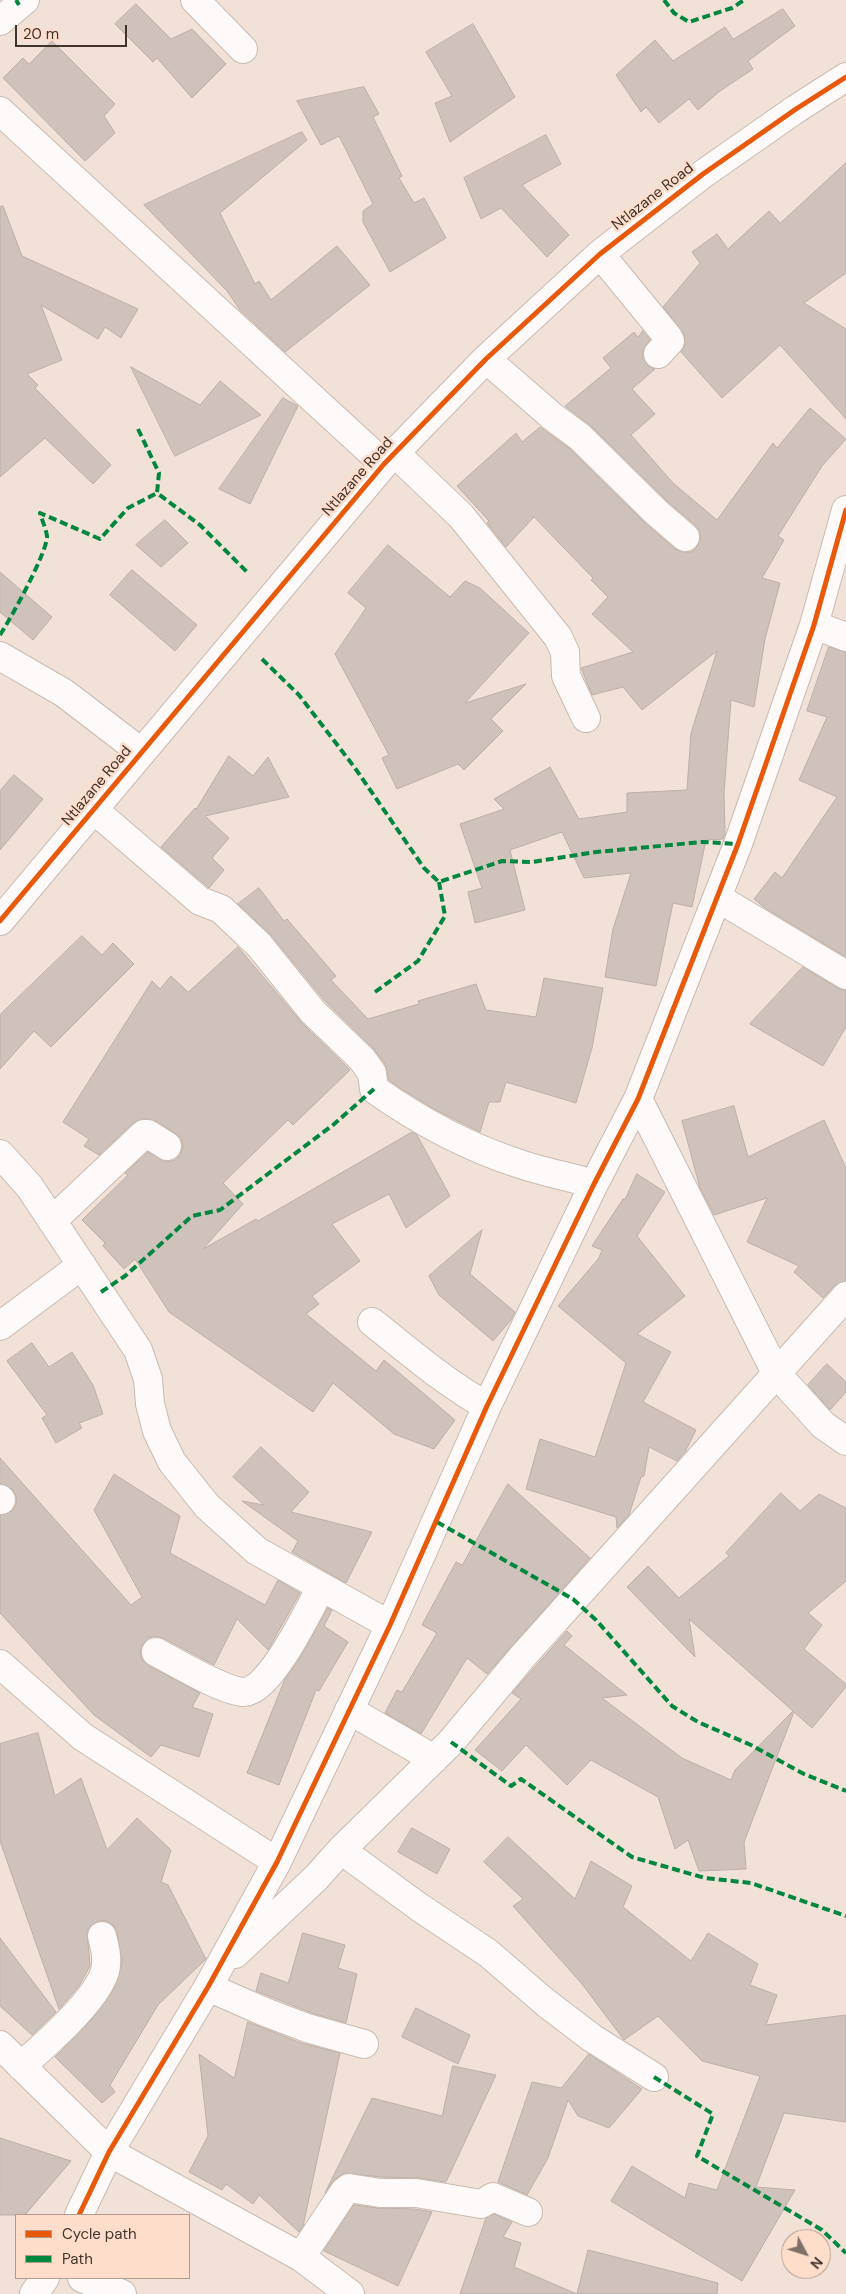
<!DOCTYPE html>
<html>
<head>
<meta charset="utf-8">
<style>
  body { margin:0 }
  #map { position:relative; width:846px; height:2294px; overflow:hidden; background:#f2e1d7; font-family:"DM Sans",sans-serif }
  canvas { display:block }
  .legend { position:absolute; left:15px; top:2214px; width:175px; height:65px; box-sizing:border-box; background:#fedecb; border:1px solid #b29a8c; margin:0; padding:6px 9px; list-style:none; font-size:15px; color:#41342d }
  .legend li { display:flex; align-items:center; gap:10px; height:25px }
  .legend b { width:25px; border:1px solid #b29a8c }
  .north { position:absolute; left:781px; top:2229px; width:50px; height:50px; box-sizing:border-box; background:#fedecb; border:1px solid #b29a8c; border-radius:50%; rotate:130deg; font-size:14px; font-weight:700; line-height:20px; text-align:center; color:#41342d }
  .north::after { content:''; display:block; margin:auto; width:18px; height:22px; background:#7f7168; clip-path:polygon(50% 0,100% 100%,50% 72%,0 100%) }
  .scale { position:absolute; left:15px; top:25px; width:112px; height:22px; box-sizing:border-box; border:2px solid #41342d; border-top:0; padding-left:6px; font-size:15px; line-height:18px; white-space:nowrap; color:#41342d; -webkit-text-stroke:4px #fedecb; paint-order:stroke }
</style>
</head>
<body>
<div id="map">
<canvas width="846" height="2294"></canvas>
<ul class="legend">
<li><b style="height:6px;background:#e8590c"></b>Cycle path</li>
<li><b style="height:6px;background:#00873e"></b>Path</li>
</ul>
<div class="north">N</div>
<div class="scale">20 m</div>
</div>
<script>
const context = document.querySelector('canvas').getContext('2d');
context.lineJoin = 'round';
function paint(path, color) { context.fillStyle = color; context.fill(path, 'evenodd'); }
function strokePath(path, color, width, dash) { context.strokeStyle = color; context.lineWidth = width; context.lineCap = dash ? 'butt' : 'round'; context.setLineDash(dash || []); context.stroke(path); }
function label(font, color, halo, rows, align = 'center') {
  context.font = font + ' "DM Sans",sans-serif'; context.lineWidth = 5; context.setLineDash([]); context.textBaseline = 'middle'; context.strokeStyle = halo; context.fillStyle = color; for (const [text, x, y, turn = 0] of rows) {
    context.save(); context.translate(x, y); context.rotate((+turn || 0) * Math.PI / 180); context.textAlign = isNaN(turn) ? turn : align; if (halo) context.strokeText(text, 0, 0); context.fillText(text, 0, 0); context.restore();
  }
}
const building = new Path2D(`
  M136,4L171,39L192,29L226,64L192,98L157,58L153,62L115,24Z
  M783,9L795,26L748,61L753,69L720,91L698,110L689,99L659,123L646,107L641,112L616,75L655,40L673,61L725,27L733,39Z
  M473,24L515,97L450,142L435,103L452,96L426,52Z
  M52,41L115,104L104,116L115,133L85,161L3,78L23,58L29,64Z
  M364,87L379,114L373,117L402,176L399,178L414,203L424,198L446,238L390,272L363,222V211L373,204L339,136L321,145L297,101Z
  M302,132L307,140L220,213L255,284L259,281L271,300L337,246L370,285L285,352L240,310L227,291L144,205Z
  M546,135L561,164L522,185L569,235L547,257L501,208L481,219L464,178Z
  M846,163V273L804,303L846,329V419L780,345L722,398L681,352L685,344L684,334L663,307L700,263L692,252L717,234L728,249L769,211L780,223Z
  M3,206L22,256L138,309L121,338L105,327L98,339L41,305L62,360L27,374L38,385L35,388L111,465L93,484L45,438L0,477V207Z
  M643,331L650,340L643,350V359L648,366L655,369L632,389L655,414L631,435L673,483L717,520L773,443L777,448L810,408L846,439L822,466L778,536L784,540L762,578L780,583L765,639L754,707L731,700L724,793L725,833L723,839L706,840L692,907L673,903L656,986L605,977L613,929L631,873L584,878L562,832L510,850L525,910L475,923L468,892L482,888L460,824L504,809L494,799L550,767L579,819L627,812V793L687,790L691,733L717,651L642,710L623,687L592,695L581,668L633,652L592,614L608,597L591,580L593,578L534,517L506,547L487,523L489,521L457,486L516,433L522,442L540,427L570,449L645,523L675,549L683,552H691L696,548L700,539V531L695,525L667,501L591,426L565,406L611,368L603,358L634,332L638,337Z
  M131,367L200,405L220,381L261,415L175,456Z
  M283,398L298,406L250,504L219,489Z
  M165,520L188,543L161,567L136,545Z
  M388,545L450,597L465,581L480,588L529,633L465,703L526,684L491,719L503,731L464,770L458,764L397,789L382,758L389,755L335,654L366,608L348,593Z
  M132,570L197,625L175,651L110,595Z
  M0,572L52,617L33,640L0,612Z
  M829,647L846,652V957L765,908L754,899L775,872L782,878L837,797L799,780L827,717L807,711Z
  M229,756L253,776L268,757L289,797L205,816L229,838L212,858L224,870L209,888L161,847L195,808L196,809Z
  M14,775L43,799L0,850V791Z
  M259,888L284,921L287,919L336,976L331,980L368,1019L419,1004L418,1001L476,984L486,1010L536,1017L544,978L603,988L592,1048L576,1103L506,1082L500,1102H489L480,1132L434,1109L400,1088L389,1080L385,1064L373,1048L325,1001L271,935L238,904Z
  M82,936L102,955L113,943L134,964L51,1047L34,1031L0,1069V1015Z
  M238,947L301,1022L350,1070L293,1125L288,1120L223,1183L243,1204L203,1249L256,1219L258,1221L412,1132L417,1135L450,1196L406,1228L389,1194L332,1224L360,1261L312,1296L319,1304L306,1314L376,1371L384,1360L455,1420L434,1449L394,1434L333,1383L313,1412L169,1312L135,1259L124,1269L103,1246L105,1243L82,1220L128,1175L125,1173L148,1152L167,1162L175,1160L180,1155L183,1146L181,1138L175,1133L156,1121L144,1118L133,1123L99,1155L84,1146L89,1139L63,1122L152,981L160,989L171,976L188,992Z
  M803,967L838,988L846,991V1027L823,1066L750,1024Z
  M734,1106L748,1157L824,1120L846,1168V1281L835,1285L823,1298L794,1272L799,1266L747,1242L767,1198L714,1215L700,1188L682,1121Z
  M637,1174L665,1192L637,1236L685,1296L637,1334L671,1352L643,1402L696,1430L685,1452L677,1461L649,1447L644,1476L641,1477L629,1515L617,1528L616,1517L526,1489L540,1439L595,1457L626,1363L558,1306L599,1258L602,1250L592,1246L623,1199H625Z
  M482,1230L470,1274L515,1312L511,1320L493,1341L439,1295L429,1276Z
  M32,1343L49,1367L72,1352L93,1385L103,1414L79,1423L82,1428L56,1443L42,1418L47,1415L7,1361Z
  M827,1364L846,1382V1392L830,1410L808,1385Z
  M261,1447L309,1492L291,1512L372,1532L346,1583L292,1552L298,1541L242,1501L264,1505L233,1477Z
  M0,1458L131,1605L142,1597L94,1510L114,1474L180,1516L170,1553L265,1605L278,1580L300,1593L268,1650L237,1619L214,1665L163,1638L155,1636L148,1638L143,1644L140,1653L143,1661L149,1666L200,1693L192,1707L213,1714L199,1757L161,1745L151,1757L94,1715L0,1613V1515L12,1511L16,1504V1496L12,1489L0,1484Z
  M508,1484L590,1558L487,1674L467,1658L421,1734L385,1713L397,1690L402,1692L437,1633L422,1625L456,1562L462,1565Z
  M781,1493L800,1511L819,1494L846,1508V1581L808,1613L822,1625L804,1649L846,1684V1687L812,1728L794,1712L744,1842L746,1869L699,1871L688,1840L675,1849L658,1797L591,1760L567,1785L526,1745L502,1771L475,1750L521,1699L512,1693L567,1631L572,1636L564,1645L627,1695L602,1698L682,1758L731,1780L735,1770L793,1711L689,1619L695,1657L627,1587L648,1566L679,1598L729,1556L726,1553Z
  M328,1608L332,1610L324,1626L348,1642L319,1691L316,1690L279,1785L247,1773L285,1679L301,1656Z
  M38,1733L55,1796L81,1778L107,1850L137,1818L171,1850L161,1882L168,1885L206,1959L158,2005L110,2085L115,2092L102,2103L55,2057L92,2019L114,1989L122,1963L117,1932L113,1925L106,1921H98L91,1925L87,1932L90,1966L79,1986L59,2009L0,1841V1744Z
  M412,1828L450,1849L437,1874L398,1852Z
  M508,1837L575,1899L591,1861L632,1886L623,1907L691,1961L708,1933L758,1964L750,1985L777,1995L766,2025L846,2015V2122L784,2113L756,2187L795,2190L742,2281L611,2201L632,2166L685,2198L689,2183L717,2190L760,2076L702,2061L658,2016L624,2040L582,1984L513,1906L523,1899L484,1862Z
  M303,1933L345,1945L338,1968L357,1974L346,2023L312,2013L256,1991L261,1973L288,1983Z
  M0,1938L56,2012L32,2035L0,2006Z
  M416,2008L470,2035L458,2064L402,2037Z
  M248,2022L301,2043L340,2053L303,2226L299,2232L259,2195L253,2204L226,2184L222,2190L189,2172L208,2136L199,2054L234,2078Z
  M589,2054L642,2089L609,2128L578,2116L568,2100L548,2158L527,2195L498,2182L532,2082L561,2088Z
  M453,2066L496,2075L446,2182L418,2178L381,2177L345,2173L334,2180L325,2193L372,2098L442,2116Z
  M0,2138L71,2161L25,2215H0Z
  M354,2205L378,2208L415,2209L432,2212L398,2286L324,2251Z
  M494,2214L512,2222L503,2237L521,2243L514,2267L577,2294L588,2250L718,2283L717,2294H460L486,2218Z`);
paint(building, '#cfc2ba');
strokePath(building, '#bcafa7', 1);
const minor = new Path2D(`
  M195,0L243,49
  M0,21L25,0
  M0,111L384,464
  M600,254L668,337L670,341L658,354
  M486,359L553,417L580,437L656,512L685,537
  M395,453L461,516L558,637L565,652L566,676L586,718
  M814,625L846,637
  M0,656L64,693L141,752
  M93,809L200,901L221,909L259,945L313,1012L362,1059L372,1073L374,1089C419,1121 467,1147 520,1164C544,1172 570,1177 594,1184
  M718,898L846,975
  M0,921L384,464L486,359L600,254L703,174L796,109L846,77
  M638,1099L776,1373L823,1425L846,1441
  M0,1154L29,1186L138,1350L148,1379L150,1404L157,1431L172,1462L207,1506L257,1551L390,1625
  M52,1221L144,1134H148L167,1146
  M372,1322C409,1351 445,1383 487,1406
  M0,1326L82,1265
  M0,1499L1,1500
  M156,1652C177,1663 221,1690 243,1692C269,1694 310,1608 321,1587
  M0,1664L83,1737L277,1862
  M349,1710L434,1759
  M341,1850L419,1907L488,1953L546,2003L592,2038L654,2077
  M235,1954L316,1878L341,1850L451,1742L523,1656L846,1296
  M208,1987L265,2012L307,2028L364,2044
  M0,2045L109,2152L301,2257L350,2294
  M21,2066C44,2046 97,2000 105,1971C108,1959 105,1948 102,1936
  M79,2215L109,2152L208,1987L277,1862L390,1625L487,1406L594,1184L638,1099L738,844L814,625L846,510
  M301,2257L344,2192L349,2188L380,2193H416L481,2204L493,2197L528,2212
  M82,2278L122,2294
  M34,2294L45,2278`);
strokePath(minor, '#c9bbb3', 30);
strokePath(minor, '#fdfaf9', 28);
strokePath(new Path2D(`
  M16,0L19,5
  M664,0L674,13L689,22L732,8L744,0
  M138,429L159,473L157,493L200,525L247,572
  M0,635C10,620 48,551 47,536C46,529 42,520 40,513L100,539L128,508L157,493
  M262,659L299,695L355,768L424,868L439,882L502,861L532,862L596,852L702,842L738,844
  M375,992L418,961L445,916L439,882
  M101,1292L125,1276L192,1216L220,1210L333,1125L374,1089
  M437,1522L573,1599L596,1620L672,1706L698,1722L751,1745L804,1774L846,1791
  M451,1742L511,1786L521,1779L632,1857L705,1878L751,1883L846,1916
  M654,2077L713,2114L697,2156L822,2230L846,2253`), '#00873e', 4, [8, 4]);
strokePath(new Path2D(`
  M0,921L384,464L486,359L600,254L703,174L796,109L846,77
  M79,2215L109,2152L208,1987L277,1862L390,1625L487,1406L594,1184L638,1099L738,844L814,625L846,510`), '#e8590c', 5);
label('15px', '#41342d', '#fedecb', [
  ["Ntlazane Road",653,197,-38],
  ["Ntlazane Road",358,477,-49],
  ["Ntlazane Road",97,786,-50]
]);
</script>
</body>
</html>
